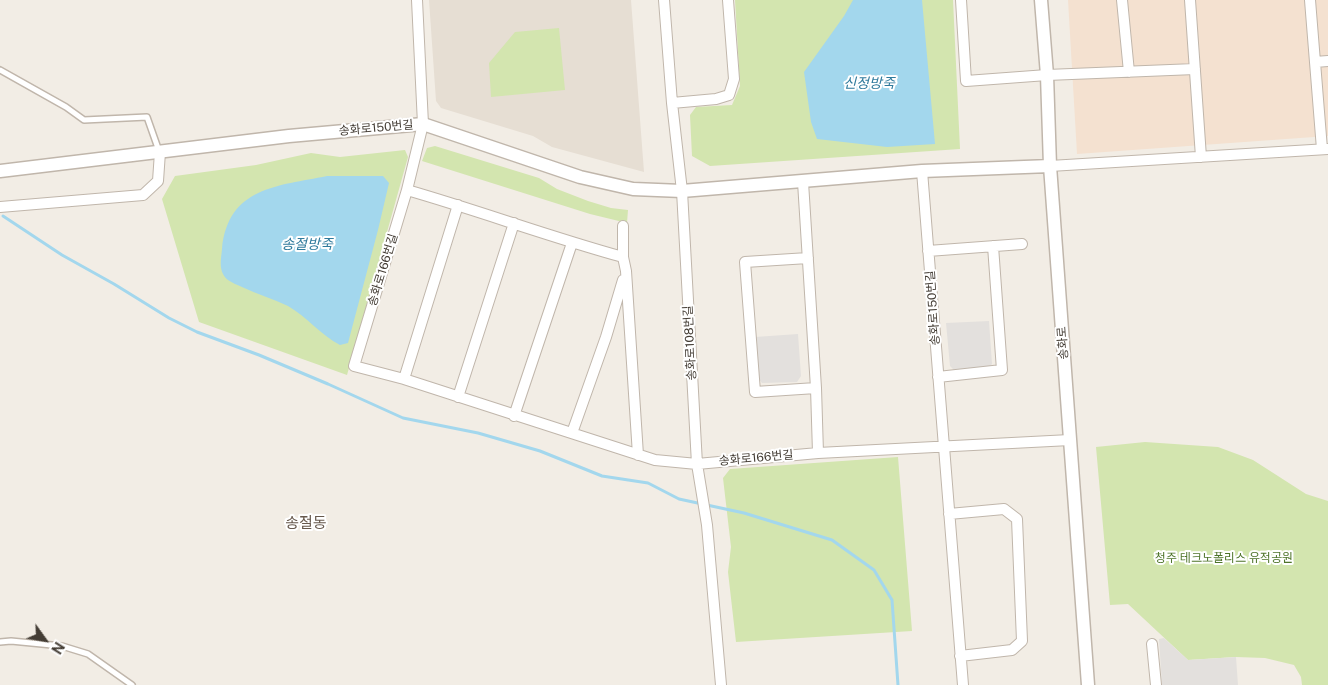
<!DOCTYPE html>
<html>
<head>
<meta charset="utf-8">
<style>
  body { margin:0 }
  #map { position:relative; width:1328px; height:685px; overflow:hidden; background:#f2ede5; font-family:"Public Sans",sans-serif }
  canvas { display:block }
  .north { position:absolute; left:20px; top:615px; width:50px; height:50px; -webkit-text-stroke:4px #fff; paint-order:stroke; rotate:122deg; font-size:14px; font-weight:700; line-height:20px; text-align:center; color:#443d35 }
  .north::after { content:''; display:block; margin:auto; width:18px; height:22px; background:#443d35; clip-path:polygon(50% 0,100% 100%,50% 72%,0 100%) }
</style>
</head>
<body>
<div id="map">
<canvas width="1328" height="685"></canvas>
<div class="north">N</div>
</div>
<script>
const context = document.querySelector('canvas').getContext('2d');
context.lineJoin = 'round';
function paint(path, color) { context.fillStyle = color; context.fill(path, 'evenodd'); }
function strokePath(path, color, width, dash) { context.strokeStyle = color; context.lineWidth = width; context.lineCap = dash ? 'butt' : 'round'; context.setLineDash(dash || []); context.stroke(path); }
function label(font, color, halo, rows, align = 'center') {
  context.font = font + ' "Public Sans","Noto Sans KR",sans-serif'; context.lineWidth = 4; context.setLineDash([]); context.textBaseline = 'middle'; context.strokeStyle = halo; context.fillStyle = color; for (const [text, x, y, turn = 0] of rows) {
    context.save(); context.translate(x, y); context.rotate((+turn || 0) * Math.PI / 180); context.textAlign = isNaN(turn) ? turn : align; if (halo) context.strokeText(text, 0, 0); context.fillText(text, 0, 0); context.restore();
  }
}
paint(new Path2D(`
  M429,0H631L644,172L552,147L533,136L441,108L436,101Z`), '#e6ded3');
paint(new Path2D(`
  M1068,0H1328V136L1077,154Z`), '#f4e1d0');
paint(new Path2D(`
  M735,0H953L960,149L710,166L692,156L690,115L696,107L732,105L740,86Z
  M559,28L565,90L491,97L489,63L515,32Z
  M435,146L539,178L557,189L588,201L611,208L628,210L627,223L590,214L422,161L427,148Z
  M405,150L408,157L347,375L199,322L162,199L175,176L256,165L311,153L340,157Z
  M1145,442L1218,447L1253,460L1306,494L1328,501V685H1302L1301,677L1294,665L1265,658L1236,657L1188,660L1128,604L1110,605L1096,447Z
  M898,457L912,631L736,642L728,572L731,547L723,478L730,469Z`), '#d3e5af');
paint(new Path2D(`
  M989,321L992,364L987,369L955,371L950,366L946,323Z
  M798,334L801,376L797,382L762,383L758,378L755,337Z
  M1164,638L1188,660L1236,657L1238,685H1162L1159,639Z`), '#e3e0dd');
paint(new Path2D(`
  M853,0H922L935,144L887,147L817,139L811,122L804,72L844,16Z
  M327,176H383L389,183L378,230L348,343L340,345C321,335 307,317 288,306C273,299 257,294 242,287C238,285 232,283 228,280C218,272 221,260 222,249C228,187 278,186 327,176Z`), '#a3d7ed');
strokePath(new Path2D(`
  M3,216L62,255L114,284L169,318L197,332L259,355L328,384L403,418L478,433L540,451L602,476L648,483L679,499L744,513L832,540L874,570L892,600L898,685`), '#a3d7ed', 3);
const service = new Path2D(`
  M0,70L66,107L84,120L147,117L159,151
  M0,642L11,641L62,646L88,654L132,685`);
const minor = new Path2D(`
  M417,0L423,124L407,190L354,366L404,379L655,460L697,464L818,453L1070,440
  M664,0L672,103L682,191L697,464L707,525L721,685
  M961,0L966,81L1047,75L1195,69
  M1122,0L1129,72
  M1190,0L1201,157
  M1310,0L1322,149
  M1315,62L1328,61
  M672,103L716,99L729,95L734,79L728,0
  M1050,166L1328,149
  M922,171L963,685
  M803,182L816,388L818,453
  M407,190C480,211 550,237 623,257
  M0,207L143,195L158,181L160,152
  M623,226V257L626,271L638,455
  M928,251L1022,244
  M808,258L745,262L755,392L816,388
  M938,377L1002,370L993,246
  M404,379L458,205
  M458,397L514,223
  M514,416L572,243
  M572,433L606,337L623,280
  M949,514L1004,509L1017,519L1022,641L1012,650L960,656
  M1152,644L1156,685`);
const tertiary = new Path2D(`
  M1041,0L1047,75L1050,166L1088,685
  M0,171L289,136L423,124L580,177L633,189L682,191L922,171L1050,166`);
strokePath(service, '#c0b6ab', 8);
strokePath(minor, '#c0b6ab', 12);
strokePath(tertiary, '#c0b6ab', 15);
strokePath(service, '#fff', 5);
strokePath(minor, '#fff', 10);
strokePath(tertiary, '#fff', 12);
label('12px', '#443d35', '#fff', [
  ["송화로150번길",376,128,-5],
  ["송화로166번길",383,270,-73],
  ["송화로150번길",933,308,-94],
  ["송화로108번길",690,343,-93],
  ["송화로",1063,343,-94],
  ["송화로166번길",756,458,-5]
]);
label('12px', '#4e742a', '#fff', [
  ["청주 테크노폴리스 유적공원",1224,558]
]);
label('italic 14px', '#2f7a9c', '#fff', [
  ["신정방죽",869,84],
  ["송절방죽",307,245]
]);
label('15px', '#67594d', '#fff', [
  ["송절동",306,523]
]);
</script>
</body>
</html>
